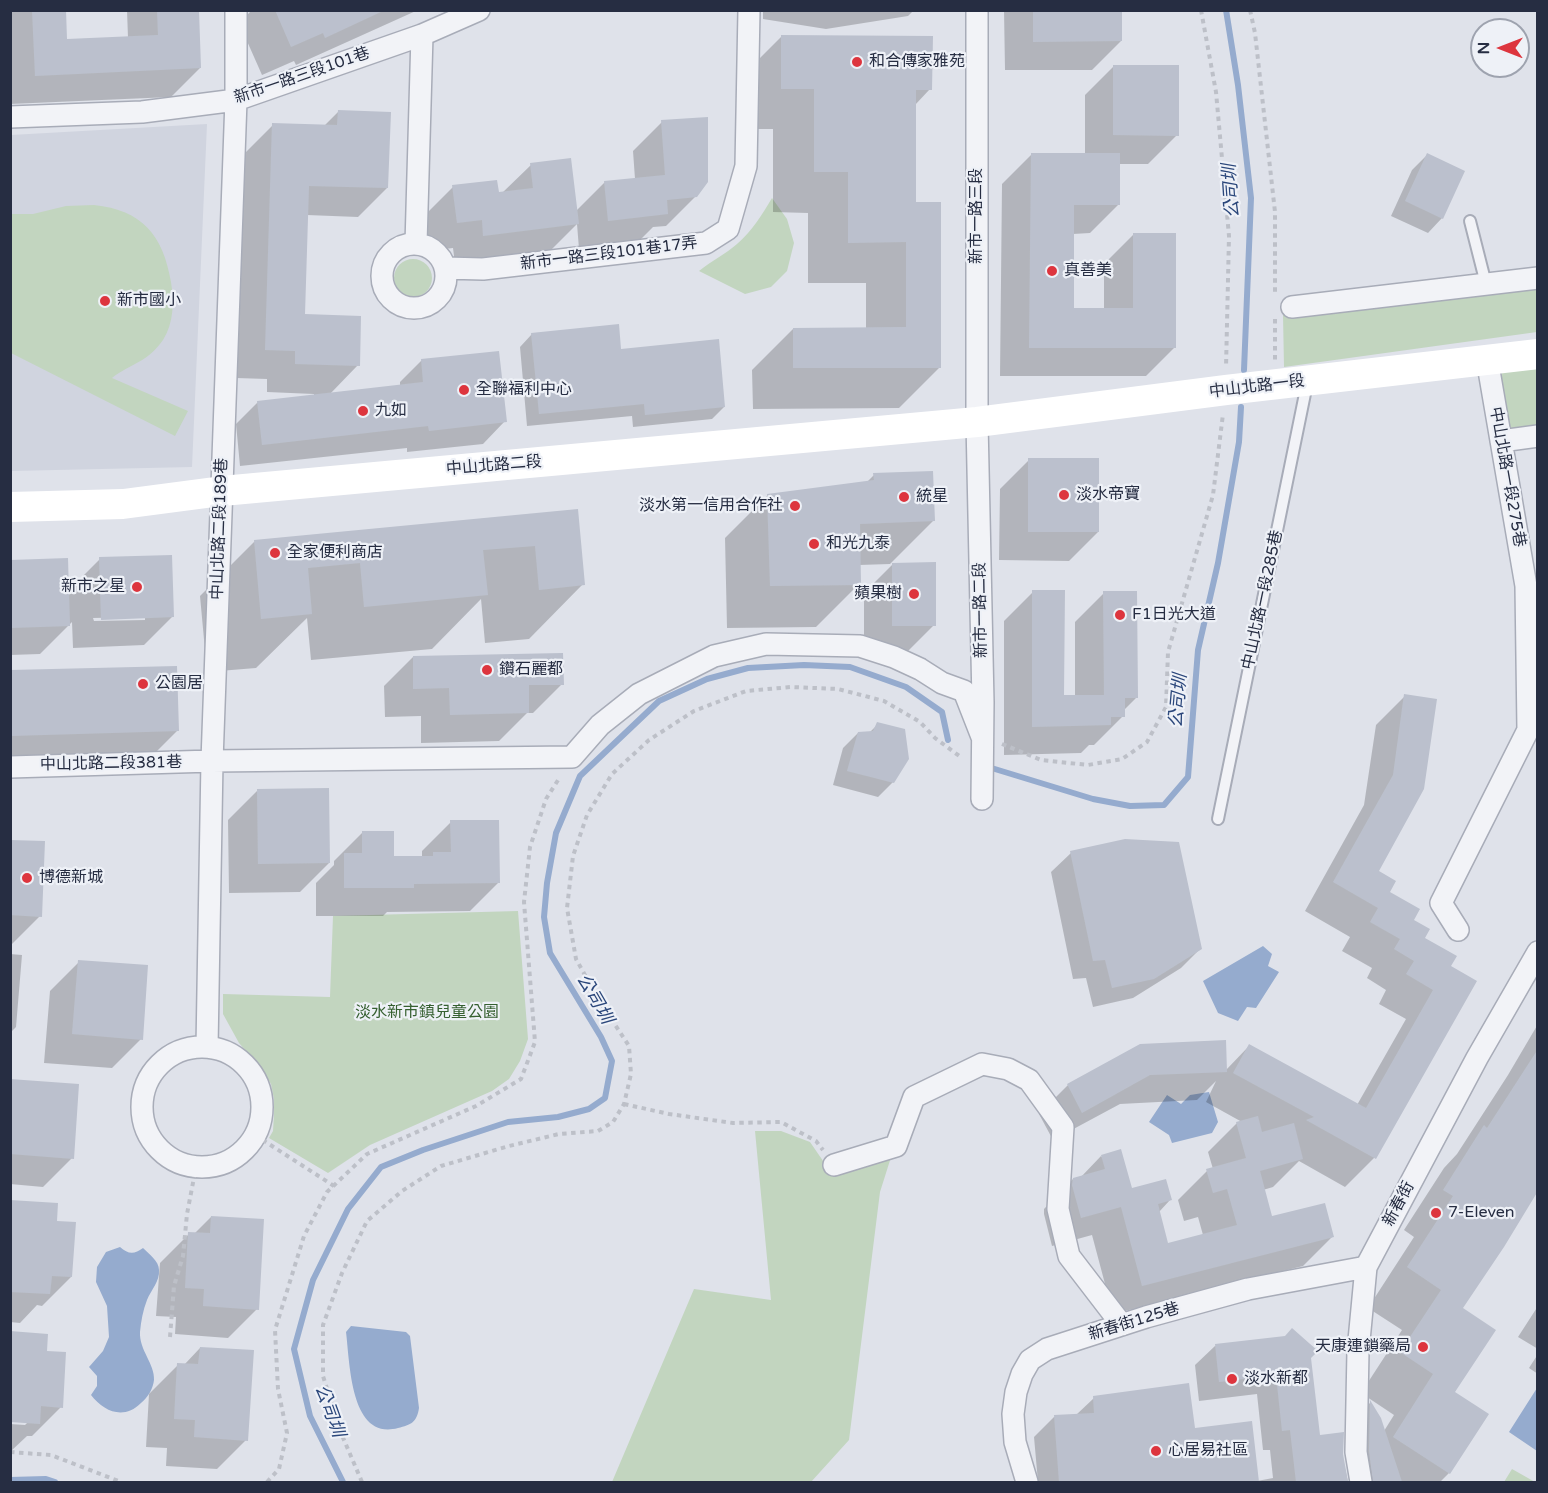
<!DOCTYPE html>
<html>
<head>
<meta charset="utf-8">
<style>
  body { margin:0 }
  #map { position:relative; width:1548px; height:1493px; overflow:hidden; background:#dfe2ea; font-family:"Varela Round",sans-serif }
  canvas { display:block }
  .frame { position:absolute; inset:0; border:12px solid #262d42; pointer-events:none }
  .north { position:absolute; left:1470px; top:18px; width:60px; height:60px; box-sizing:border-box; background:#eef1f7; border:2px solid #9ea3af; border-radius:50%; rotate:270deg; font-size:16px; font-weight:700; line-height:24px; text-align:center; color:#262d42 }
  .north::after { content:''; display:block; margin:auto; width:21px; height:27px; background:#dd353e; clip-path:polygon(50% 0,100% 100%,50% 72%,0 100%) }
</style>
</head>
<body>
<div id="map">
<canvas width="1548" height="1493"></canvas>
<div class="frame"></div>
<div class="north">N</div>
</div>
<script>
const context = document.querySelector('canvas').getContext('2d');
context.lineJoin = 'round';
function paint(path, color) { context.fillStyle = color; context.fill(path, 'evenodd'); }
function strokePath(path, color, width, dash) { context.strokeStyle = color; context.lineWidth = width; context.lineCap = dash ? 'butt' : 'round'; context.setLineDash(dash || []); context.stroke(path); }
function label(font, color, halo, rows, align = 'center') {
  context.font = font + ' "Varela Round","Noto Sans TC",sans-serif'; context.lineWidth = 4.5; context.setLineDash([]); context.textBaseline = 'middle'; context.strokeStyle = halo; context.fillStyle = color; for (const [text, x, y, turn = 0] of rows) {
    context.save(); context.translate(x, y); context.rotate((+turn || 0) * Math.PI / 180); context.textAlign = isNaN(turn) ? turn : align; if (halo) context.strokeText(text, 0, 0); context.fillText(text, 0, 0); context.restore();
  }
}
paint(new Path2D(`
  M207,124L192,467L11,471V135Z`), '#d0d4df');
paint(new Path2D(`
  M772,198L787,219L794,243L787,271L771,287L745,294L699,271C711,261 726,254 737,244C752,231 762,215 772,198Z
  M94,205C142,210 163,235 171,282C174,302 174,322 163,340C147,363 131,363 112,378L188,411L175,436L11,353V214H33L66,206Z
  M394 278a19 19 0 1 1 38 0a19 19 0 1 1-38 0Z
  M1537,284V332L1284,367L1283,315Z
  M1537,369V427L1508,430L1501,372Z
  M518,911L528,1039L520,1061L509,1079L492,1091L370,1145L328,1173L269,1138L273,1131L274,1115V1099L271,1084L261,1068L239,1043L223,1014V994L330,997L333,916Z
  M755,1131H781L810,1142L830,1171L892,1154L880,1192L849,1440L811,1482H612L694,1289L771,1300Z
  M1512,1469L1535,1482H1504Z`), '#c2d5bf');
paint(new Path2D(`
  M1263,946L1272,954L1268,966L1279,972L1256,1008L1247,1007L1238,1021L1218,1013L1203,981Z
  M1209,1092L1218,1122L1212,1133L1172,1143L1169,1135L1149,1122L1167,1095L1181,1104L1190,1095Z
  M120,1247C128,1254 134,1255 143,1248C149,1254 159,1261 159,1270C160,1281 151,1290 147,1300C143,1310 141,1321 140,1332C139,1350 155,1364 154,1380C153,1389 148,1397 141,1403C124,1420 104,1412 91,1395L97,1386V1376L89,1367L103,1351L109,1337L107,1306L96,1282L97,1267L106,1252Z
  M351,1326L406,1332L410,1336L419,1408C417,1422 411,1425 398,1428C350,1441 350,1363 346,1332Z
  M1537,1388V1451L1509,1432Z`), '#95abce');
paint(new Path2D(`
  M10,10H65L66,40L128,38L127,10H197L200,68L171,97L10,104Z
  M252,10H418L296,65L294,61L262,75L239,23Z
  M763,10H914L908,16L826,29L763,19Z
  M1004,10H1121V41L1092,70H1005Z
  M782,36L930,89L915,105V203L940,367L899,408L753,409L752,370L793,329H866V283H808V213L773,212V129H741V77Z
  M1114,66L1177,135L1148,164H1119V204L1090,233L1073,234V310H1104V264L1133,235L1175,347L1146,376H1000L1002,184L1031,155H1085V95Z
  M338,112L387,188L358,217L307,215L304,316L358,365L330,394L400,386V382L422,360L505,421L483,444L407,452V448L240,466L236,424L258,402L314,396V394L267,392V379L236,378L244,154L273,125L323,127Z
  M662,122L696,196L666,226L653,227L638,242L579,249L577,224L548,253L455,264L453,248L428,251L424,216L453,187L502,193L531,165L576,211L605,182L635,179L633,151Z
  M1427,155L1442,218L1428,233L1391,216L1412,170Z
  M532,334L620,350L724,407L712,419L633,427L632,416L527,426L520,347Z
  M1029,460L1098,532L1069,561L999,560L1000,489Z
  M874,475L933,521L890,564L859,565V584L816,627L727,628L725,538L768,495L866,483Z
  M576,510L583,584L529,639L485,643L481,599L432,649L311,660L307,618L256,668L207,672L200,596L255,541Z
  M100,559L173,616L144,645L73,648L72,622L40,654L10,655V561L68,591ZM145,617V620L94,621L93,618Z
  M893,564L934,625L905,654L864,655V593Z
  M1033,592L1063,697H1075V622L1104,593L1136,698L1123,711V716L1094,745H1089L1081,753L1004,755V621Z
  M413,657L562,684L533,713H527L499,741L421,743V716L385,717L384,686Z
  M10,671L178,730L149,759L10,764Z
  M1405,696L1435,701L1377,871L1388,893L1412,920L1423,939L1449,967L1475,981L1374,1158L1345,1187L1299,1161L1273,1187L1263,1190L1271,1218L1332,1237L1303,1266L1113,1314L1092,1235L1052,1246L1044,1214V1209L1073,1179L1080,1178L1101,1156L1131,1190L1170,1200L1159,1212L1167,1244L1203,1235L1198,1217L1184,1221L1178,1200L1207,1171L1213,1169L1208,1152L1237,1123L1242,1122L1206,1102L1216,1081L1197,1100L1120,1104L1053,1140L1039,1114L1068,1085L1142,1045L1226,1070L1249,1046L1357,1105L1406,1019L1379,1004L1386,990L1367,978L1372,968L1342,951L1350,937L1305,911L1364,805L1376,725Z
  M878,724L893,782L878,797L833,785L843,748L858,733H869Z
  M257,791L329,863L300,892L229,893L228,820Z
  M451,822L499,882L470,911L387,912L383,916H316V883L334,865V861L363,832L393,858H422V851Z
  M10,841L40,916L11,945H10Z
  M1071,853L1201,948L1181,968L1133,998L1093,1007L1086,978L1073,979L1051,872Z
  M10,954L22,955L16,1027L10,1033Z
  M79,962L141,1039L112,1068L44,1063L50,991Z
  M1538,1024V1188L1461,1308L1453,1393L1487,1415L1449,1473L1440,1482H1351L1350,1422L1370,1403L1379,1419L1384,1431L1394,1415L1361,1393L1402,1330L1368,1308L1414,1237L1404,1230L1444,1168L1457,1154L1508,1075Z
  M10,1081L72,1158L43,1187L10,1184Z
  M10,1202L55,1222L71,1277L42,1306L37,1305L20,1323L10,1322Z
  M211,1217L257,1309L228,1338L175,1334L176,1317L156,1316L160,1263L189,1234H194Z
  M1538,1306V1349L1518,1337Z
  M1215,1346L1309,1358L1318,1437L1342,1454L1348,1482H1038L1034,1437L1054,1417L1076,1415L1094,1398L1194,1429L1257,1481L1273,1478L1270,1450H1263L1257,1394L1199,1401L1195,1365Z
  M200,1348L246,1440L217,1469L166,1466L167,1448L146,1447L149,1394L178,1365H184Z
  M45,1352L61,1407L32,1436H27L10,1452V1424L25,1425L28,1422Z
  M1538,1354V1374L1529,1368Z`), '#0003');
strokePath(new Path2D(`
  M1226,10L1238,85L1251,198L1244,370
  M985,766L1093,799L1130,806L1164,805L1188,777L1198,650L1218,563L1239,442L1241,407
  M10,1480L46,1479L55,1482
  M343,1482L310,1416L294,1349L313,1280L348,1209L381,1167L423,1150L508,1122L558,1117L589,1109L605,1098L612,1061L601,1037L550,953L544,917L547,883L556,833L580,776L659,701L707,679L748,668L804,665L850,667L906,687L942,712L948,740`), '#95abce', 6);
paint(new Path2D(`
  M32,10H66L67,39L158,35L157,10H199L201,68L35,76Z
  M275,10H385L325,38L323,33L291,47Z
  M1033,10H1122V41L1033,42Z
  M781,35L933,36L932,90H916V202H941V368H793V328L906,327V242L848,243V172H814V89H781Z
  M1113,65H1179V136L1113,135Z
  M338,110L391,112L388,188L309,186L305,314L361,316L360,366L295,364V351L265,350L272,123L337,125Z
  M708,117V182L697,197L667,200L668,214L608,221L604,181L665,175L661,120Z
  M1031,153H1120V205H1074V308H1133V233H1176V348H1029Z
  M1427,153L1465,171L1443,219L1405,201Z
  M571,158L579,224L483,236L482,220L457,223L452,185L497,180L499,192L533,188L530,163Z
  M619,324L621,349L719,339L725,407L645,415L644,404L539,414L531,333Z
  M499,351L507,422L429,431L428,426L262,445L257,401L423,382L421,359Z
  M1028,458H1099V532H1028Z
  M933,471L935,521L860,524L861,585L770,586L767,494L874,480L873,473Z
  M578,509L585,585L539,590L535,546L483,550L488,595L364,607L360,563L308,568L312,614L261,619L254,540Z
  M172,555L174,617L101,620L99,557Z
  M68,558L70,626L10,628V560Z
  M936,562V626H892V563Z
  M1032,590H1065L1064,695H1104L1103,591H1137L1138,698H1125V717H1111V725L1032,727Z
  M563,653L564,685H529V713L450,715L449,688L413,689V656Z
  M177,666L179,731L10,736V670Z
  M1404,694L1437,699L1424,789L1379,871L1396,881L1390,892L1420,909L1414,920L1430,929L1425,938L1457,956L1451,966L1477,981L1376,1159L1306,1120L1314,1117L1233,1073L1249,1044L1366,1108L1433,990L1406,974L1414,961L1394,949L1400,939L1370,922L1378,908L1333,882L1393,775Z
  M877,722L905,729L909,759L894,783L847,771L858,732L873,731Z
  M329,788L330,863L258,864L257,789Z
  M450,820H499L500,883L414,884V888H344V853H362V831H394V856H433V852H451Z
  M1125,839L1179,842L1202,949L1154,979L1112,988L1105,960L1093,961L1070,851Z
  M10,840L45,841L42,917L10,915Z
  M78,960L148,965L143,1040L72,1034Z
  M1226,1040L1227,1072L1150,1075L1082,1113L1067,1084L1140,1044Z
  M1538,1049V1191L1504,1247L1463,1308L1496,1330L1455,1392L1489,1414L1450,1474L1393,1437L1433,1374L1400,1352L1441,1290L1407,1267L1453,1196L1443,1190L1484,1125L1487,1128Z
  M10,1079L79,1084L74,1159L10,1154Z
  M1258,1116L1262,1132L1294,1123L1303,1159L1260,1171L1272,1216L1325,1203L1334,1237L1142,1286L1121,1207L1081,1218L1072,1185L1073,1178L1105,1169L1101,1155L1121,1149L1132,1188L1166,1179L1172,1200L1158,1204L1168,1243L1237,1225L1227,1189L1213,1193L1206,1169L1246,1158L1236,1122Z
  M10,1200L58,1203L57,1221L76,1222L72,1277L52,1276L50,1294L10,1292Z
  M211,1216L264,1219L259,1310L203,1306L204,1289L185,1288L188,1232L210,1233Z
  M1292,1328L1318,1351L1311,1358L1320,1435L1344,1432L1343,1454L1348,1482H1296L1290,1430L1282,1431L1276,1375L1219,1382L1215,1344L1285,1336Z
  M10,1331L48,1334L47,1351L66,1352L63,1408L41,1406L40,1424L10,1422Z
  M200,1347L254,1350L248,1441L194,1437L195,1420L174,1419L177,1363L198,1364Z
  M1189,1383L1195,1428L1252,1421L1259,1482H1059L1054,1415L1094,1413L1093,1396Z
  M1370,1400L1381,1418L1402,1482H1373L1369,1451Z`), '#bbc0cd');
const lane = new Path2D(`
  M1470,221L1486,284
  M1218,819L1307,384`);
const street = new Path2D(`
  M977,10V422L983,702L982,799
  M10,117L142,112L236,100L422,35L479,10
  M416,244L422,35
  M382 276a32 32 0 1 1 64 0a32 32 0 1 1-64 0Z
  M445,268L483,269L706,243L728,229L746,166L749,10
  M1292,307L1538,278
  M1501,441L1538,436
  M10,767L212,761L572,757L600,725L639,694L714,656L766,644L860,646L894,657L920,669L942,683L964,691L982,737
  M1458,930L1441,903L1528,730L1526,586L1487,359
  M207,1047L212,761L236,100V10
  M142 1107a60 60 0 1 1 120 0a60 60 0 1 1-120 0Z
  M834,1165L896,1146L914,1097L982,1064L1008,1069L1029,1080L1063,1127L1058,1209L1069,1256L1122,1325
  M1027,1482L1015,1442L1013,1414L1016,1392L1022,1374L1030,1360L1047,1349L1146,1317L1248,1289L1366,1267
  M1361,1482L1356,1452L1358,1351L1366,1267L1477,1058L1538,952`);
strokePath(lane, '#a8acb8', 14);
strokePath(street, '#a8acb8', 24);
strokePath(new Path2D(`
  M1201,10L1216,92L1229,236L1226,368
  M1250,10L1255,33L1275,212V296
  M1275,319V362
  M1002,744L1041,760L1088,765L1122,759L1147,742L1166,707L1168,652L1213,495L1223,414
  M624,1104L669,1114L733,1123L781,1122L816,1141L823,1150
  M255,1135L334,1186
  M170,1337L174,1286L183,1256L187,1214L196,1167
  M10,1452L51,1455L121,1482
  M267,1482L279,1469L287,1433L278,1389L275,1330L304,1236L327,1192L367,1154L476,1106L521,1079L535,1042L524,902L530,847L546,799L560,777
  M362,1482L341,1433L323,1376V1325L342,1273L367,1221L402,1191L441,1166L509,1146L559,1134L598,1131L613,1122L624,1104L631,1074L629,1046L600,1002L576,959L567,908L573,856L587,815L612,774L649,740L694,711L746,691L791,687L838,689L884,701L920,722L935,738L962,758`), '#bdc0c8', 4, [4.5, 4.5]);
strokePath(lane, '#f2f3f7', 10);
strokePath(street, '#f2f3f7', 21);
strokePath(new Path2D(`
  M10,507L123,504L222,491L977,422L1226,390L1538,354`), '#fff', 30);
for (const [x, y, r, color] of [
  [857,62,6,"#dd353e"],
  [1052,271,6,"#dd353e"],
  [105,301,6,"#dd353e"],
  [464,390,6,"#dd353e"],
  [363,411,6,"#dd353e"],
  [1064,495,6,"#dd353e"],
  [904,497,6,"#dd353e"],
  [795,506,6,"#dd353e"],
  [814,544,6,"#dd353e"],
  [275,553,6,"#dd353e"],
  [137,587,6,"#dd353e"],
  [914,594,6,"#dd353e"],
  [1120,615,6,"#dd353e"],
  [487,670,6,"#dd353e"],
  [143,684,6,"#dd353e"],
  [27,878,6,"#dd353e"],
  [1436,1213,6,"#dd353e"],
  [1423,1347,6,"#dd353e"],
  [1232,1379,6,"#dd353e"],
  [1156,1451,6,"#dd353e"]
]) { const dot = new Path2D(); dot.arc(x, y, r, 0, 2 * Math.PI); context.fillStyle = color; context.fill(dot); strokePath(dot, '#eef1f7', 2); }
label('16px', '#262d42', '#eef1f7', [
  ["和合傳家雅苑",869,62],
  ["真善美",1064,271],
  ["新市國小",117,301],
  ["全聯福利中心",476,390],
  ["九如",375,411],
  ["淡水帝寶",1076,495],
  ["統星",916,497],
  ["淡水第一信用合作社",783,506,"right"],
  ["和光九泰",826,544],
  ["全家便利商店",287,553],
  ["新市之星",125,587,"right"],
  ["蘋果樹",902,594,"right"],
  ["F1日光大道",1132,615],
  ["鑽石麗都",499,670],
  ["公園居",155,684],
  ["博德新城",39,878],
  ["7-Eleven",1448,1213],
  ["天康連鎖藥局",1411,1347,"right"],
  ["淡水新都",1244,1379],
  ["心居易社區",1168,1451]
], 'left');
label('16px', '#262d42', '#eef1f7', [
  ["新市一路三段101巷",302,76,-19],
  ["新市一路三段",977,216,-90],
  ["新市一路三段101巷17弄",609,254,-7],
  ["中山北路一段",1257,387,-7],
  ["中山北路二段",494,466,-5],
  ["中山北路一段275巷",1507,477,80],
  ["中山北路二段189巷",220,529,-88],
  ["中山北路一段285巷",1263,600,-78],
  ["新市一路二段",981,610,-91],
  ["中山北路二段381巷",111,764,-1],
  ["新春街",1399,1204,-62],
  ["新春街125巷",1134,1322,-17]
]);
label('16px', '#366031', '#eef1f7', [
  ["淡水新市鎮兒童公園",427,1013]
]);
label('italic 18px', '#2b477b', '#eef1f7', [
  ["公司圳",1232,191,-94],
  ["公司圳",1179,701,-85],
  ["公司圳",594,999,60],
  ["公司圳",329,1411,70]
]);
</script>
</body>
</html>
